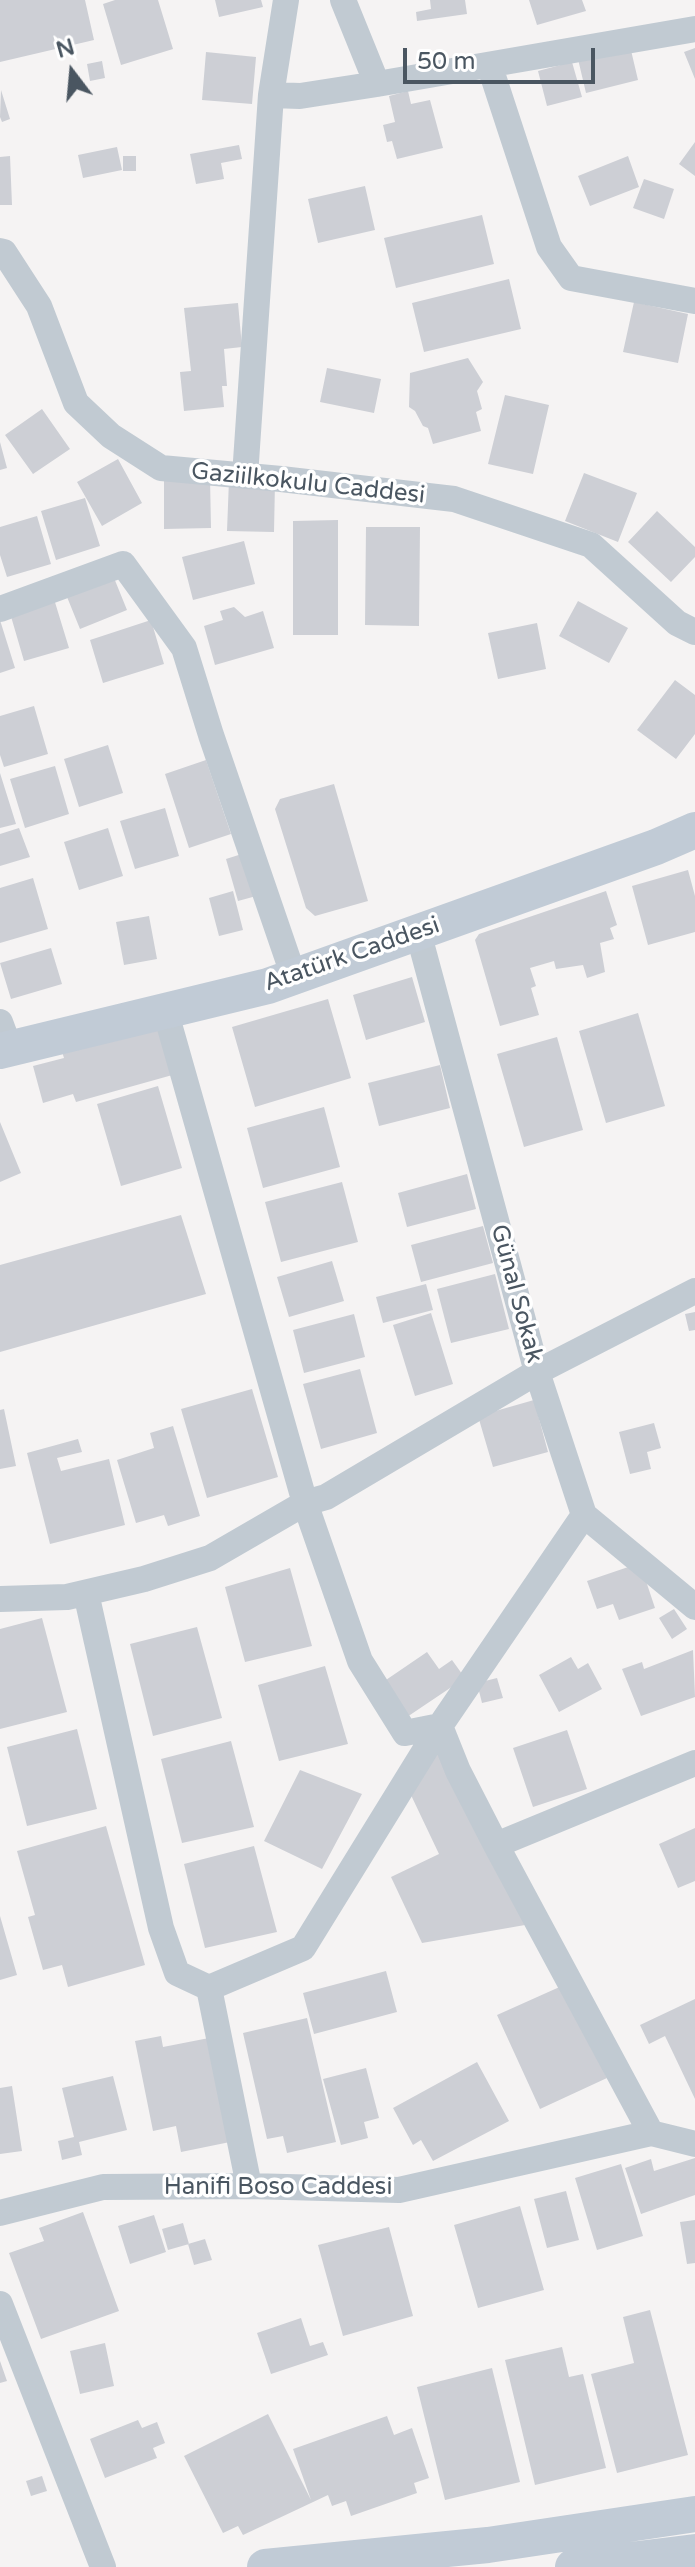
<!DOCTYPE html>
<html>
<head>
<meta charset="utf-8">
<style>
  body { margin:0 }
  #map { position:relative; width:695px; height:2567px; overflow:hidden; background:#f5f3f3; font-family:"Varela Round",sans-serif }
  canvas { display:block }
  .north { position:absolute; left:32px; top:32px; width:80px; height:80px; -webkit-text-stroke:6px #fff; paint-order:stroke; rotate:344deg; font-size:22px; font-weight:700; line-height:32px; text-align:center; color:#4a5661 }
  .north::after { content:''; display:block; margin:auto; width:28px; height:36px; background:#4a5661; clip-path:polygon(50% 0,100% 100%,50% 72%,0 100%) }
  .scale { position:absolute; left:403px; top:48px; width:192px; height:36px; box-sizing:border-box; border:4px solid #4a5661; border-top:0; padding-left:10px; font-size:24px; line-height:28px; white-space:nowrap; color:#4a5661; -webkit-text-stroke:6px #fff; paint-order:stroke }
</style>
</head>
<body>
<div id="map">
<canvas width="695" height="2567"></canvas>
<div class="north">N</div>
<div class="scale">50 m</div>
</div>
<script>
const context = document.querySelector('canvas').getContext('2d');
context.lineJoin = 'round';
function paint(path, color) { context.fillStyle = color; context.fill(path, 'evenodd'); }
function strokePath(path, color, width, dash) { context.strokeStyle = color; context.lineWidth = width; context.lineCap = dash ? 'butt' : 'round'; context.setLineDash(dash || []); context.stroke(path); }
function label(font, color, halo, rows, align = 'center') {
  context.font = font + ' "Varela Round",sans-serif'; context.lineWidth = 7; context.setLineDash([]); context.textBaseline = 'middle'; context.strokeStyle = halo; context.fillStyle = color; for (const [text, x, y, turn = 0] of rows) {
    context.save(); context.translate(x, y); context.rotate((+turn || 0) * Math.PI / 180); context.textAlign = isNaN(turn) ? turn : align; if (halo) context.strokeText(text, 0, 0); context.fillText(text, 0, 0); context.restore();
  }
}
paint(new Path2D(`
  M0,0H85L94,40L0,62Z
  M115,0H158L173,49L121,65L103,4Z
  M215,0H261L263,7L219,17Z
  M430,0H465L467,14L417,21L416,12L431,9Z
  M529,0H582L586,11L537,25Z
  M630,46L638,80L586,93L578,59Z
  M695,48V79L684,52Z
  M206,52L256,57L252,104L202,100Z
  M102,61L105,78L90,81L87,64Z
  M572,62L582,97L547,106L538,71Z
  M1,90L10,119L2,122L0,117Z
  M408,91L411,104L430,100L443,148L397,159L392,141L387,142L383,125L395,122L389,96Z
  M695,142V176L679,164Z
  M239,145L242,159L221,163L224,179L196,184L190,154Z
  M117,147L122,170L83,178L78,155Z
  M10,156L12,205H0V157Z
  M123,156H136V171H123Z
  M628,156L639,187L590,206L578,176Z
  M644,179L674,189L664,219L633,208Z
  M365,186L375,230L318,243L308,199Z
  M482,215L494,264L396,288L384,238Z
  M509,279L521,329L424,352L412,303Z
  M634,302L688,314L678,363L623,352Z
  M238,303L242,347L224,349L227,386H222L224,407L184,411L180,372L191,371L184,308Z
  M468,358L483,382L477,391L482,409L476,412L481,431L433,444L428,428L423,426L415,411L409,407L410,373Z
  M327,368L381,379L374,413L320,402Z
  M505,395L549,405L533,474L488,464Z
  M42,409L70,449L33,474L5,435Z
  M0,442L7,468L0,470Z
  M118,459L142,503L102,526L77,482Z
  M584,473L637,493L618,542L565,521Z
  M210,478L211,528L164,529V479Z
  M229,480L275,482L274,532L227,531Z
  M85,498L100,546L56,560L41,511Z
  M657,511L695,547V557L671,582L628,542Z
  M37,516L51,564L7,577L0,555V527Z
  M338,520V635H293V521Z
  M366,527H420L419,626L365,625Z
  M244,541L255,584L193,600L182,557Z
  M112,573L127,610L80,629L65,592Z
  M54,599L69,648L24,661L10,613Z
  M578,601L628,628L609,663L559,636Z
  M234,607L245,617L263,611L274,648L215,665L204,626L223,620L220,611Z
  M0,620L15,668L0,673Z
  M151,620L164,664L103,683L90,640Z
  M537,623L546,669L498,679L488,633Z
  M675,680L695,695V734L676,759L637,730Z
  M34,706L48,754L4,767L0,755V716Z
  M108,745L123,793L79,807L64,759Z
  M206,760L231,834L189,848L165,774Z
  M55,766L69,814L25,828L10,779Z
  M0,773L16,824L0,828Z
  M334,784L368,901L315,916L306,908L275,809L280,799Z
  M165,808L179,856L135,869L120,821Z
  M19,828L30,857L0,866V834Z
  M108,828L123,876L79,890L64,842Z
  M248,852L260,895L238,901L226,859Z
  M688,870L695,896V932L648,945L632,886Z
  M33,878L48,929L0,943V888Z
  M233,891L243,930L219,936L209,898Z
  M606,891L617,925L610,928L614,939L600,943L605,972L587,978L583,965L556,969L554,961L530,968L536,986L531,988L539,1015L500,1026L475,940L479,934Z
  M149,916L157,959L124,965L116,922Z
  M51,948L62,984L11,999L0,963Z
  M412,977L425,1022L366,1040L353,995Z
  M328,999L351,1078L255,1107L232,1027Z
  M638,1013L665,1106L606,1123L579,1031Z
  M160,1017L176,1074L76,1102L73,1094L43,1103L33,1066L64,1058L60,1045Z
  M557,1037L583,1130L524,1147L497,1054Z
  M440,1065L450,1108L379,1126L368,1083Z
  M158,1086L182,1168L121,1186L97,1104Z
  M324,1107L340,1167L263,1188L247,1128Z
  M0,1122L21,1173L0,1182Z
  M467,1174L476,1209L407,1227L398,1193Z
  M342,1182L358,1242L281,1262L265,1202Z
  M181,1215L206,1294L0,1352V1265Z
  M483,1226L493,1263L421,1282L411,1245Z
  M332,1261L344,1301L289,1317L277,1277Z
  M495,1274L509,1329L451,1343L437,1289Z
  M426,1284L433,1310L383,1323L376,1297Z
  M695,1312V1330L689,1331L685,1314Z
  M431,1313L453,1384L415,1396L393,1325Z
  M354,1314L365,1357L304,1373L293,1330Z
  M360,1369L377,1433L321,1449L303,1384Z
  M252,1389L278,1477L207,1498L181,1409Z
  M534,1400L548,1452L493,1467L478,1416Z
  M4,1409L16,1466L0,1469V1410Z
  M654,1423L661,1448L647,1452L651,1469L630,1474L619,1432Z
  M173,1426L200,1516L168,1526L164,1515L136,1523L117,1460L154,1448L150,1433Z
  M78,1439L82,1452L57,1458L61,1471L109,1459L125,1525L50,1544L27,1453Z
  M640,1563L655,1608L619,1620L613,1604L597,1609L587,1581Z
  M290,1568L312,1646L245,1662L225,1587Z
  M674,1609L687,1629L672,1639L659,1618Z
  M42,1618L67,1712L0,1729V1629Z
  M197,1627L222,1718L153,1736L130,1644Z
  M693,1650L695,1697L641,1716L622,1669L642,1662L644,1669Z
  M427,1652L439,1669L452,1660L465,1678L407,1717L383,1682Z
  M571,1657L578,1669L588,1663L602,1689L559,1712L539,1675Z
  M325,1666L348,1744L279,1761L258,1685Z
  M497,1678L503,1698L482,1703L477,1683Z
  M77,1729L97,1809L27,1826L7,1747Z
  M567,1730L587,1789L533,1807L513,1748Z
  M231,1741L254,1827L182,1843L161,1759Z
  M438,1753L525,1925L422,1943L391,1877L439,1854L410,1793Z
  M300,1770L362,1794L322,1869L264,1841Z
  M106,1826L145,1965L68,1987L62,1965L43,1970L28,1917L35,1915L17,1851Z
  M695,1828V1881L678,1888L659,1844Z
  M254,1846L277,1932L205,1948L184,1864Z
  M0,1916L17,1975L0,1980Z
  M386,1971L397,2012L314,2034L303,1993Z
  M564,1985L607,2078L540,2109L497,2015Z
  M695,1999V2099L665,2036L649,2044L640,2025Z
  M307,2018L336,2142L287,2153L283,2136L267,2139L243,2033Z
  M161,2036L163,2047L209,2038L230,2142L181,2152L176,2126L153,2131L135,2041Z
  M477,2062L509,2121L433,2161L421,2140L413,2145L393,2108Z
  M366,2068L379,2118L364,2122L368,2138L341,2145L323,2079Z
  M113,2076L127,2130L79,2142L82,2155L62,2160L58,2141L74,2137L62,2088Z
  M12,2086L22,2151L0,2154V2088Z
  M695,2158V2195L641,2214L625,2168L651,2159L654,2171Z
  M621,2164L643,2236L597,2250L575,2178Z
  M566,2191L579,2240L547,2248L534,2199Z
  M520,2206L544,2290L478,2308L454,2225Z
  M83,2212L119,2311L41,2339L9,2253L44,2241L39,2228Z
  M154,2215L166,2252L130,2264L118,2226Z
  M695,2220V2263L687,2264L680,2222Z
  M183,2223L189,2244L168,2250L162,2229Z
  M389,2227L413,2316L343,2336L318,2245Z
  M205,2239L212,2260L194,2265L188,2244Z
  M650,2310L688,2455L617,2473L591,2374L634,2363L623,2317Z
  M301,2318L310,2346L323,2342L328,2355L271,2374L257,2333Z
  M105,2343L114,2386L80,2394L70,2351Z
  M562,2347L569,2377L583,2374L606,2468L535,2485L505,2360Z
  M0,2361L7,2381L0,2383Z
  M492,2368L520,2482L445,2500L417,2387Z
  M268,2414L311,2500L293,2449L387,2416L394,2435L412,2428L429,2478L414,2483L417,2493L351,2516L346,2501L332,2506L328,2495L243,2535L238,2526L223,2533L184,2456Z
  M138,2420L142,2428L157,2422L165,2443L153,2448L157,2458L105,2478L90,2439Z
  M42,2476L47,2491L31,2496L26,2481Z`), '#cdcfd5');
strokePath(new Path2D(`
  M343,0L377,84
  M490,67L549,247L571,278L695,301
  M271,95L300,96L377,84L695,29
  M0,251L4,252L39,306L76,403L111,436L161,468L281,479L454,499L591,545L677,623L695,632
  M245,476L271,95L286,0
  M0,609L123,564L184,648L211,735L294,977
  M418,932L537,1372L584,1515L695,1607
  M0,1022L10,1049
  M584,1515L440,1726L458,1771L496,1845L651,2133
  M86,1593L161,1928L177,1973L209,1988L303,1948L440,1726L405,1733L360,1661L305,1503L165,1010
  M0,1599L67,1597L144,1579L210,1558L305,1503L326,1497L537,1372L695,1291
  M496,1845L695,1763
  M209,1988L249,2186
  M0,2213L103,2187L249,2186L399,2190L651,2133L695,2144
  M0,2304L103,2567`), '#c1cad2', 26);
strokePath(new Path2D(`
  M0,1051L268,986L656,847L695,830
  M265,2567L488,2545L695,2514
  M573,2567L695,2552`), '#c1cbd6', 36);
label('24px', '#4a5661', '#fff', [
  ["Gaziilkokulu Caddesi",308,484,6],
  ["Atatürk Caddesi",352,955,-19],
  ["Günal Sokak",516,1294,75],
  ["Hanifi Boso Caddesi",278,2188]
]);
</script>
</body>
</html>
